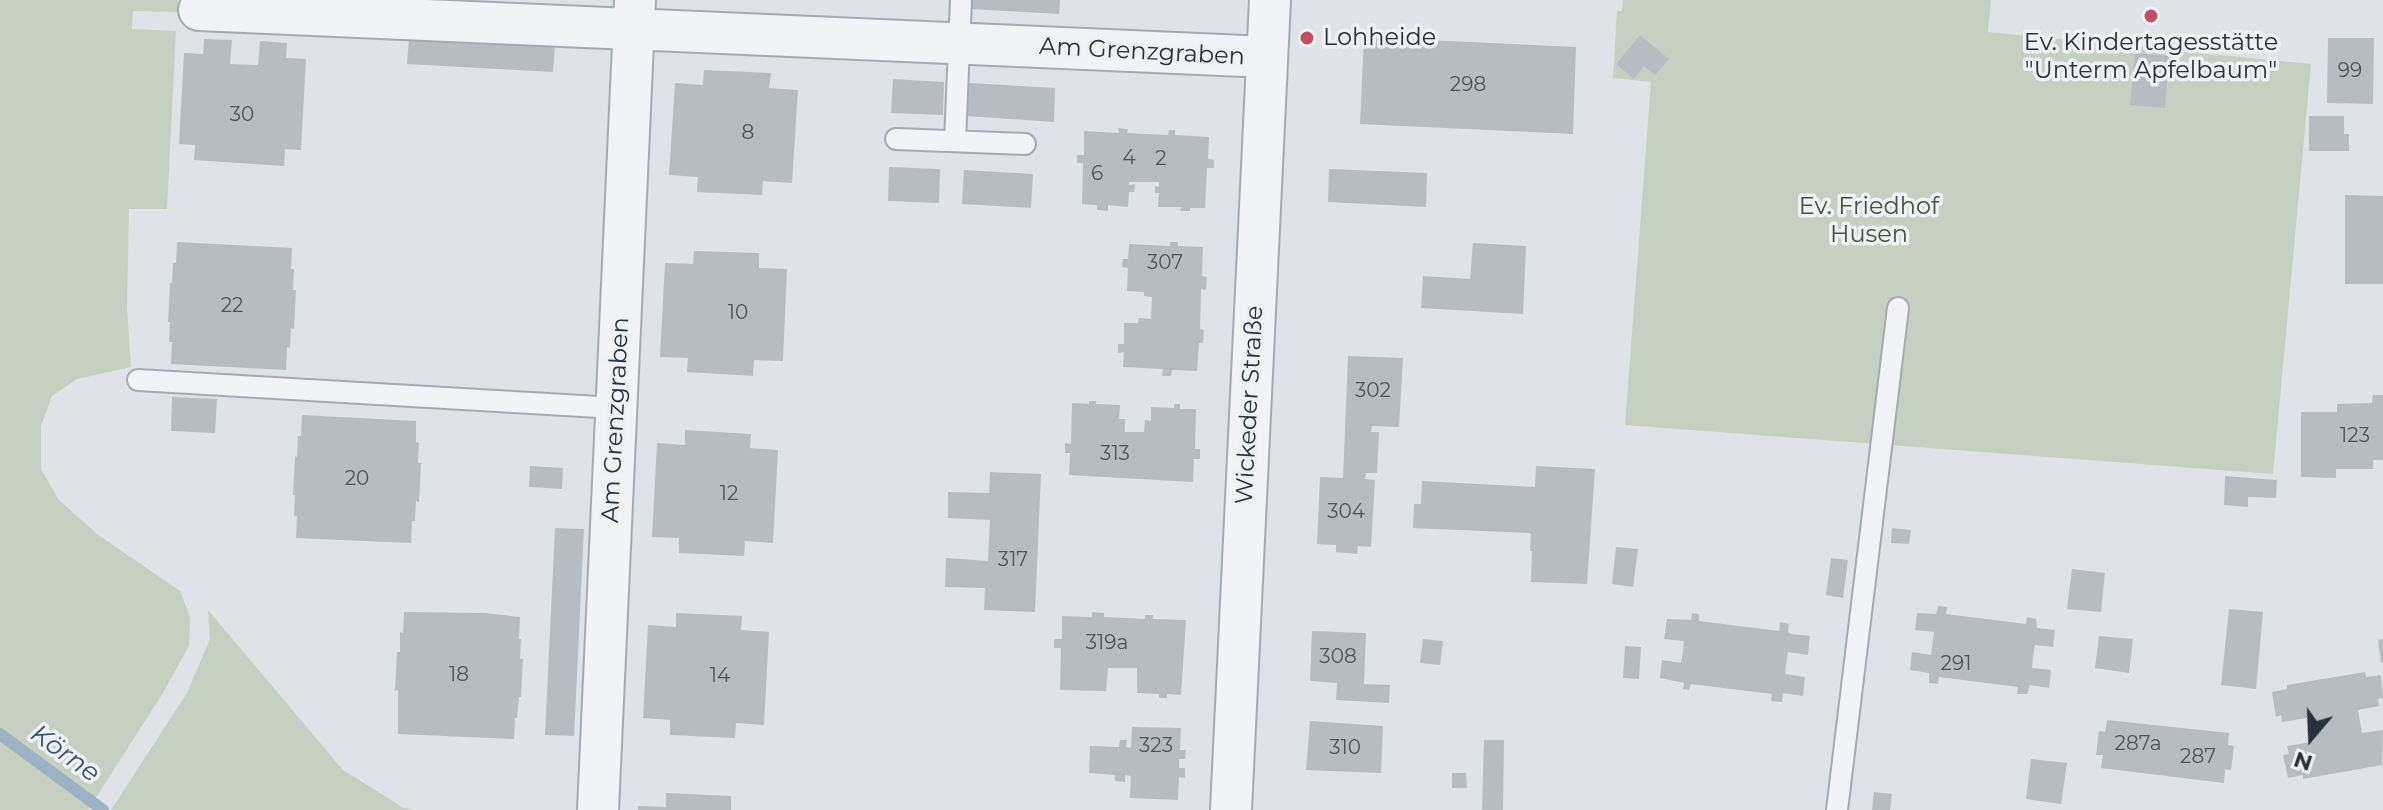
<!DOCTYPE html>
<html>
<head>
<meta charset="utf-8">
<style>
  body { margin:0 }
  #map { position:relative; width:2383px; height:810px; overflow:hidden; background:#dfe3e7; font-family:Montserrat,sans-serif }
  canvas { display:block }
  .north { position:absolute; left:2271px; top:698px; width:80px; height:80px; -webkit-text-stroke:6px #eef1f5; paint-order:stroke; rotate:199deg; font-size:22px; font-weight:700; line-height:32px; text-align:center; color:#29313d }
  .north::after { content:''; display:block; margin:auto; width:28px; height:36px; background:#29313d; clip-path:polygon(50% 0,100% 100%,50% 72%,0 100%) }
</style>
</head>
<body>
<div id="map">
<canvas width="2383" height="810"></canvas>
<div class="north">N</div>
</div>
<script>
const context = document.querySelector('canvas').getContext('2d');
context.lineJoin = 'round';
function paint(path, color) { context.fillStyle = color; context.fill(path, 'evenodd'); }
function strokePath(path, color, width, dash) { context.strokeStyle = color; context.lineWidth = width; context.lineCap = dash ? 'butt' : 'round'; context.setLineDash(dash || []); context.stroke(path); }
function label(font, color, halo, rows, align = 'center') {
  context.font = font + ' Montserrat,sans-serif'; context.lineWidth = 7; context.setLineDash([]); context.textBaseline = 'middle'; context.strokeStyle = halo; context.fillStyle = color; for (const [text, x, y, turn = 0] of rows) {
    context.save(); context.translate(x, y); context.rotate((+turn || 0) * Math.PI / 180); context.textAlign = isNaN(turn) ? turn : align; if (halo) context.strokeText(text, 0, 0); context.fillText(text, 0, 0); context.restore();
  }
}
paint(new Path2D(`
  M0,0H178L177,12L133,11L132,29L176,31L167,209H129L127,308L131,367L77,379L52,396L41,426V469L59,500L97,534L180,591L190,617L189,646L163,693L88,810H0Z
  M1623,0H1991L1988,32L2311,64L2273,474L1625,425L1651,82L1613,78L1617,11H1622Z
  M208,610L343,770L404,808L415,810H111L187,693L210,639Z`), '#c5d0c1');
strokePath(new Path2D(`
  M0,734L103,810`), '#9cb2c5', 12);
paint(new Path2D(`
  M971,0H1060L1059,14L971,9Z
  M1640,35L1669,59L1655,75L1644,66L1634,79L1616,64Z
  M1364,37L1576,47L1573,134L1360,124Z
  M409,38L555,46L553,72L407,64Z
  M2328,38H2374L2373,104L2327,103Z
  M204,39L232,40L230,64L258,65L260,41L287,43L286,58L306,59L301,150L285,149L284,166L194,160L195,145L179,144L184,53L203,54Z
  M2135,53L2169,56L2165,108L2130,105Z
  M704,70L771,73L769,88L798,90L792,183L763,181L762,195L697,192L698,177L669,175L675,83L703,85Z
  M893,79L944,82L943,115L891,113Z
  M969,83L1055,88L1054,122L967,116Z
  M2309,116H2344V134H2349V151H2309Z
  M1118,128L1128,129L1127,133L1168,135L1169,130H1175V135L1209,137L1208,159L1214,160V168H1207L1205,208H1190V211H1180L1181,207H1158L1159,193H1155V186L1159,187V182H1129V185L1135,184L1134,192H1129L1128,207L1108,205V211L1097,210V205L1082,204L1083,163H1077V155H1084V131L1119,133Z
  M889,167L940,169L939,203L888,201Z
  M1329,169L1427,173L1426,207L1328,202Z
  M964,170L1033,174L1031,208L962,204Z
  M2345,195L2383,196V284H2345Z
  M177,242L292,248L291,269H294L293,290H296L294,329L291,328L290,348L287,347L286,370L171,364L172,342H169L170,322H168L170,283H172L173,263H176Z
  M1170,242H1178V246L1203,247L1202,276L1207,277L1206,290L1201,289L1200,329L1204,330L1203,343H1199L1197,371L1172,370L1171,376H1162L1163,369L1123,367L1124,352L1118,353V344H1124V323H1138L1139,318L1151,319L1152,297L1144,296V292L1127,291L1128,268L1122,267L1123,259H1128L1129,244L1170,246Z
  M1473,243L1526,246L1523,314L1421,308L1423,276L1470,279Z
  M694,251L759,253V268L787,269L783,361L754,360L753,376L687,372L688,358L660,357L665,263L693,264Z
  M1348,356L1403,358L1399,427L1372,426L1371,432H1379L1377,473H1366L1365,479L1375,480L1371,547L1358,546L1357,554L1336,552V545L1317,544L1320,477L1343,478Z
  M2373,395H2383V460H2373V469H2336V478L2301,477V412H2337V404L2372,403Z
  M172,397L217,399L215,433L171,431Z
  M1089,401H1096V404L1120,405L1119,419H1125V432H1144L1145,420L1151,421V407L1174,408V404H1180V409H1196L1195,449H1200V459H1194L1193,482L1069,475L1070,453H1065V443L1071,444L1072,403L1089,404Z
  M302,415L416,421V442L419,443L418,463H421L419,502L416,501L415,521H412L411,543L296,538L297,516H294L295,495H293L295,456L297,457L298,436H301Z
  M685,430L751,434L750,448L778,450L773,543L745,541L744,556L679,553V538L652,537L657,443L685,445Z
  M530,466L563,468L562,489L529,487Z
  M1536,466L1595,469L1587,584L1531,582L1532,551H1530L1531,534L1529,533L1413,528L1414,504H1421L1422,481L1535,487Z
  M990,472L1041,474L1035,612L984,610L985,588L945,587L946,558L988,561L990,520L948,518V492L989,493Z
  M2225,476L2277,480L2276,498L2248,497V507L2224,505Z
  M555,528L584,529L574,736L545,735Z
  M1892,528L1911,530L1909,544L1891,543Z
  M1616,547L1638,549L1633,587L1612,584Z
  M1831,558L1848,560L1843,598L1826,595Z
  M2072,569L2105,573L2101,612L2067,609Z
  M1938,606L1947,607L1946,614L2026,624L2027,617L2036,619L2037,628L2055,630L2053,647L2035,645L2033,657L2032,668L2051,670L2049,688L2030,685L2027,694H2017L2018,687L1939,677L1938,684L1929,683V673L1910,670L1912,652L1931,655L1934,632L1915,630L1917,613L1936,614Z
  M2229,609L2263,612L2256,689L2221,685Z
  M404,612L485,613L520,617L519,639H521L520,659H523L521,697H519L517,718H515L514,739L398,734V690L395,691L397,652H400V632L403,633Z
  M1092,612L1104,613V617L1145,619V615H1153V619L1186,620L1181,695L1167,694V698H1159V694L1137,693V668H1108L1106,691L1060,690L1061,648H1054V639H1062V616L1092,617Z
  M676,613L742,616L741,630L769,632L764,725L736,723L735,738L670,735V720L643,718L648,625L676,627Z
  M1692,613L1699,614V621L1779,631L1780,622L1789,624L1788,632L1791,634L1810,636L1808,655L1788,652L1786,665L1785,674L1805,677L1803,696L1783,693L1782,702L1771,701L1772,694L1691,684L1689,690L1683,689L1684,683L1660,678L1662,660L1681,663L1683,652L1684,641L1664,639L1667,619L1691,620Z
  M1312,631L1366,633L1364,684L1390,685L1389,703L1336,700L1337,683L1310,681Z
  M2099,636L2133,639L2129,673L2095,668Z
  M1423,639L1443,641L1440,665L1420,663Z
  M2383,639V662L2381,663L2378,640Z
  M1625,646L1641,647L1639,679L1623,678Z
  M2365,672L2366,677L2381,675L2383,698L2378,699L2379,706L2358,710L2362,733L2383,730L2382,765L2303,779V775L2288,778L2283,755L2289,754L2287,746L2311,742L2309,729L2307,718L2282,722L2281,715L2276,717L2272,692L2287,689V685Z
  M2107,720L2229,733L2228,745L2234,746L2231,770L2225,769L2224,783L2101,768L2103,755H2096L2099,731L2105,732Z
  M1310,721L1383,726L1381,773L1306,770Z
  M1132,727L1181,728L1180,750H1186L1185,759H1179V768H1185V778L1179,777L1178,800L1130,798L1131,776L1125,775V782L1115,781V775L1089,773L1090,746L1119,747L1120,740H1127L1126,747L1131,748Z
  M1484,740H1504L1503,810H1482Z
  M2031,759L2067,763L2061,804L2026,799Z
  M1452,773H1466L1467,788H1452Z
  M1874,792L1892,794L1890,810H1872Z
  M666,793L731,796V810H638V806L666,807Z`), '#b7bcc3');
const lane = new Path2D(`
  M896,139L1025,144
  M955,141L961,0
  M138,380L616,408
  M1837,810L1898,308`);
const street = new Path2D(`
  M199,10L1267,57
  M598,810L635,0
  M1231,810L1270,0`);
strokePath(lane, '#a5aab1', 24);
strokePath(street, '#a5aab1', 44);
strokePath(lane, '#f1f3f6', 20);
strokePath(street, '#f1f3f6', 40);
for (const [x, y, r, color] of [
  [2151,16,8,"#c34d64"],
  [1307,38,8,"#c34d64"]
]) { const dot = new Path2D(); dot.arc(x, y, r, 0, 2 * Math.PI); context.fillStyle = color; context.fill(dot); strokePath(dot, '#eef1f5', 3); }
label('20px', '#4c545e', null, [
  ["99",2350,71],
  ["298",1468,85],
  ["30",242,115],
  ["8",748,133],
  ["4",1129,158],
  ["2",1161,159],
  ["6",1097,174],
  ["307",1165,263],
  ["22",232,306],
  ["10",738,313],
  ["302",1373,391],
  ["123",2355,436],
  ["313",1115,454],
  ["20",357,479],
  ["12",729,494],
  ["304",1346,512],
  ["317",1013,560],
  ["319a",1107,643],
  ["308",1338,657],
  ["291",1956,664],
  ["18",459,675],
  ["14",720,676],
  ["287a",2138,744],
  ["323",1156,746],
  ["310",1345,748],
  ["287",2198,757]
]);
label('24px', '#29313d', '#eef1f5', [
  ["Lohheide",1323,38],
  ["Ev. Kindertagesstätte",2151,43,"center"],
  ["\"Unterm Apfelbaum\"",2151,71,"center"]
], 'left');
label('24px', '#29313d', '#eef1f5', [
  ["Am Grenzgraben",1142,52,3],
  ["Wickeder Straße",1250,405,-87],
  ["Am Grenzgraben",616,420,-87]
]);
label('24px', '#3f5838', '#eef1f5', [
  ["Ev. Friedhof",1869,207],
  ["Husen",1869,235]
]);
label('italic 26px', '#37526e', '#eef1f5', [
  ["Körne",65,754,36]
]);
</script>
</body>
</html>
